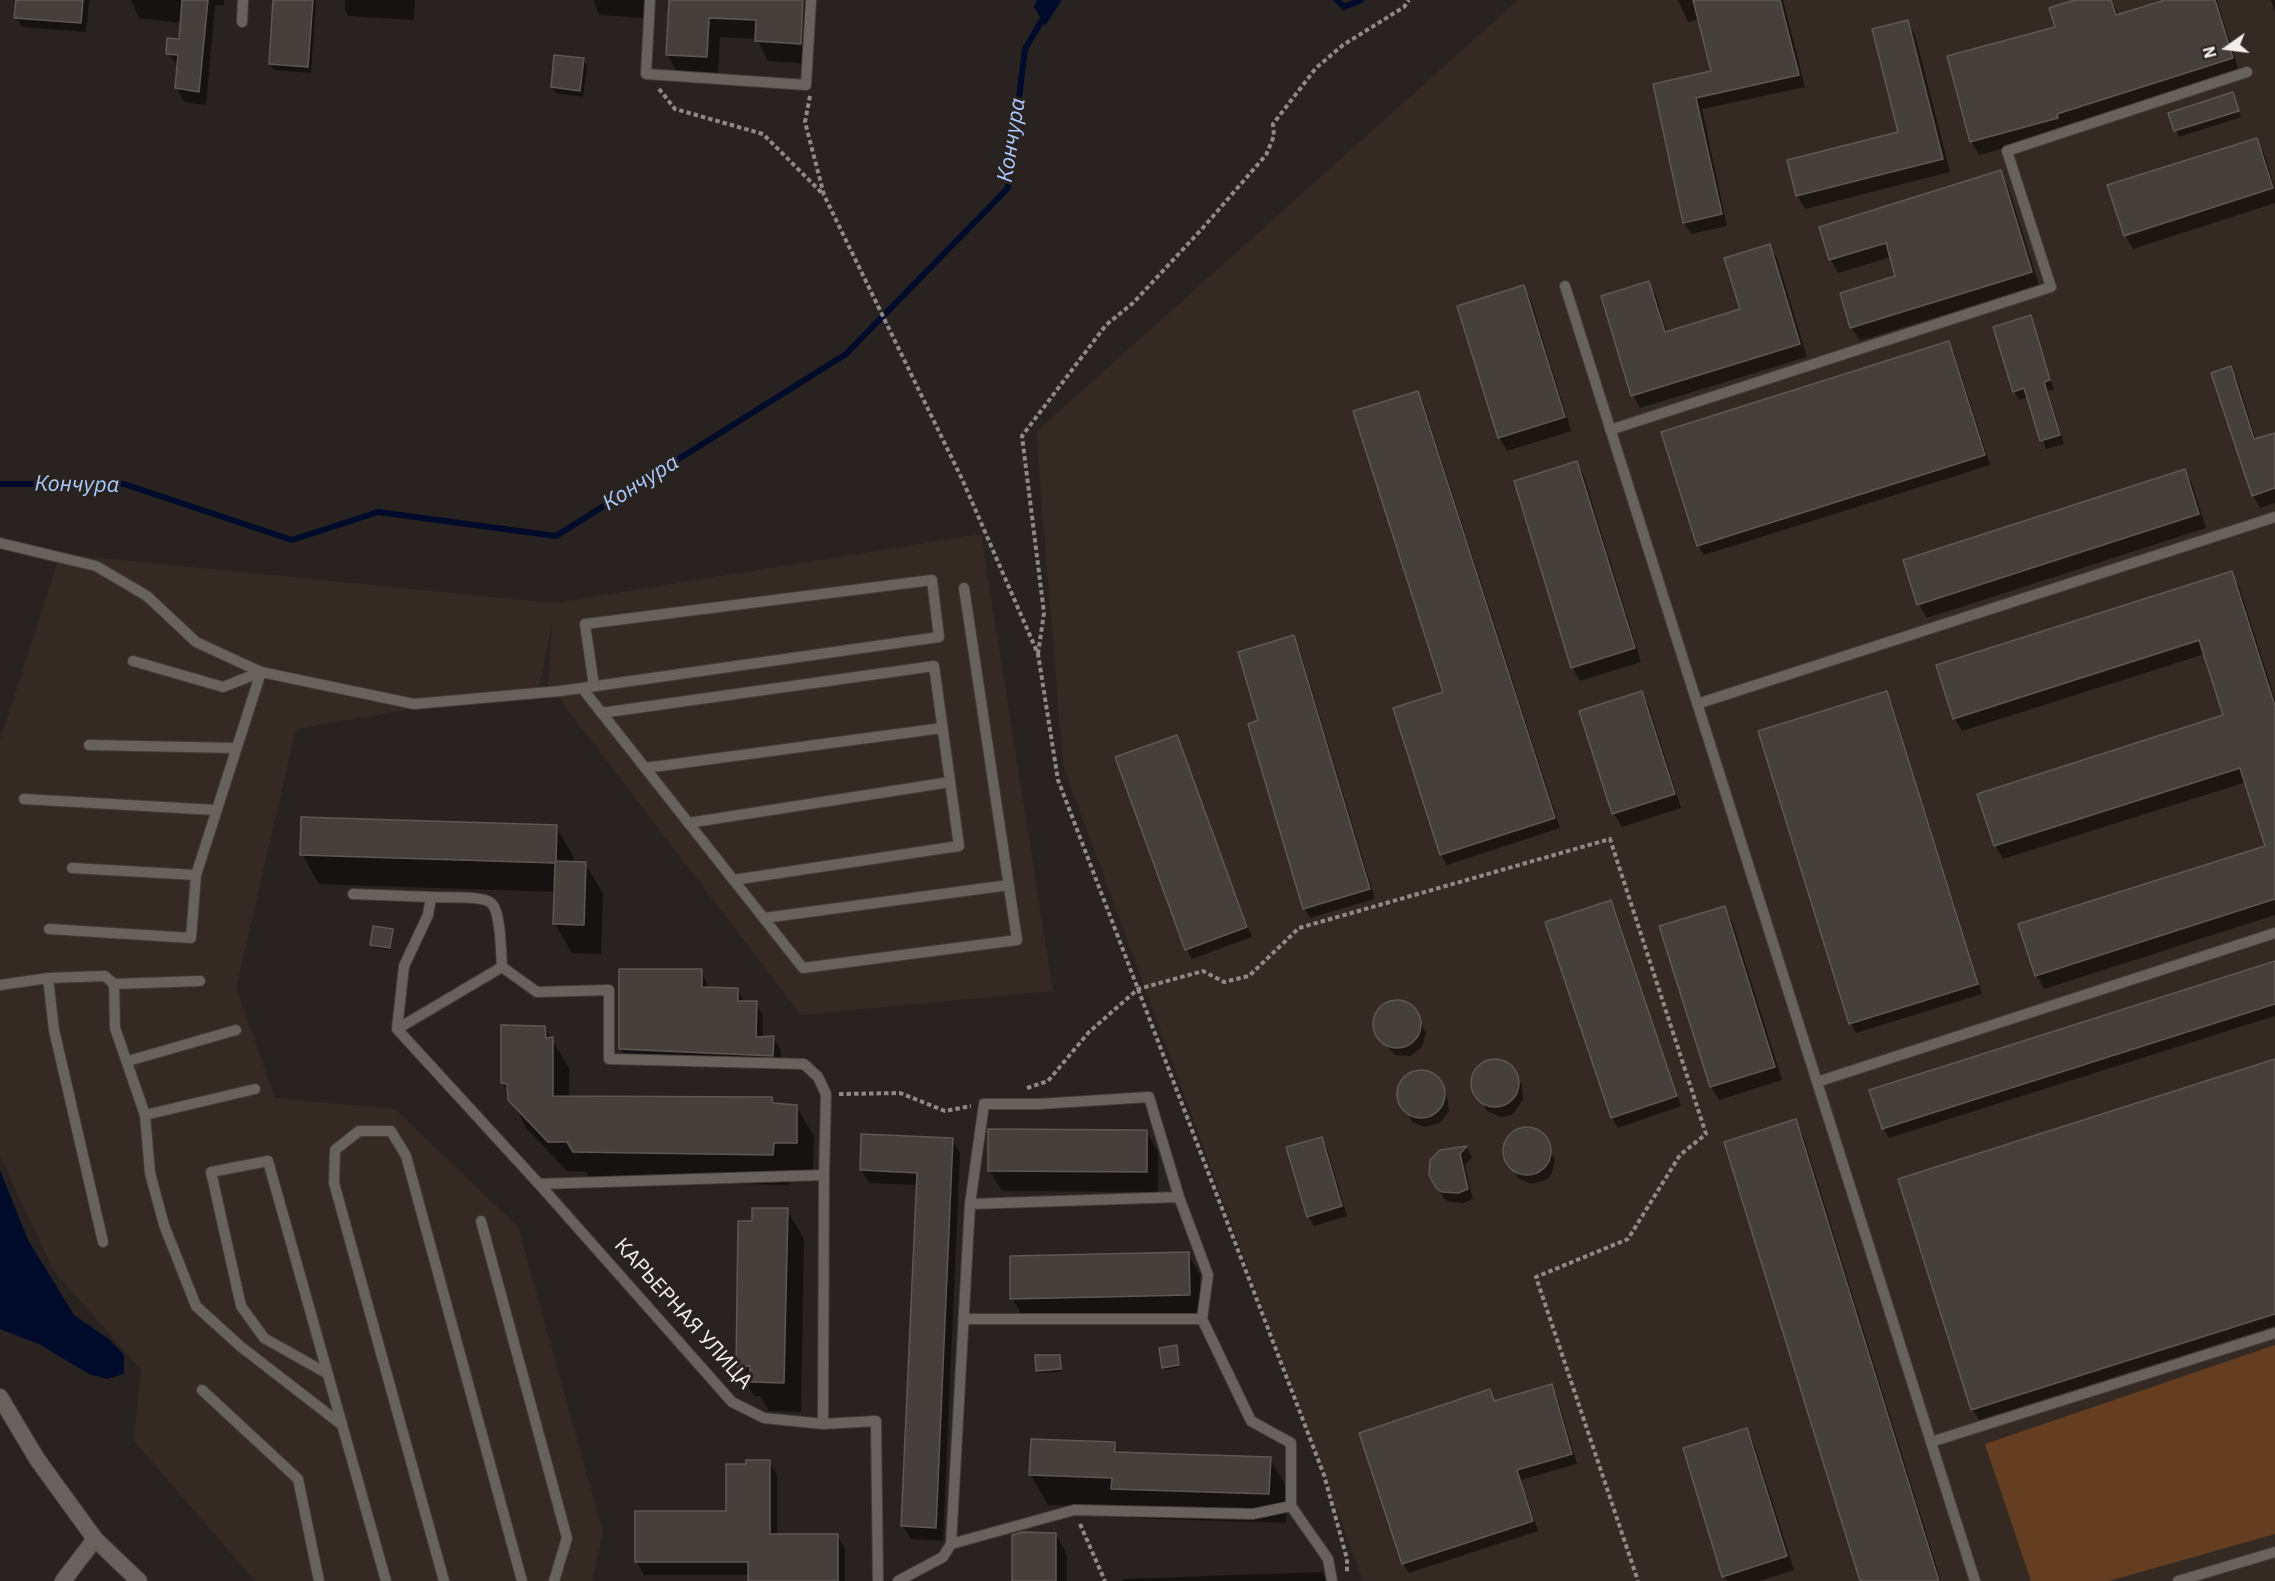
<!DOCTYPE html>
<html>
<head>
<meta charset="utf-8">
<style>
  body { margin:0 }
  #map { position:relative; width:2275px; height:1581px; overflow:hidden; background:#282320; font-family:"IBM Plex Sans",sans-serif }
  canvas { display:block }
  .north { position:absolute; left:2197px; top:18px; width:60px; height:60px; -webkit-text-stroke:4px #282320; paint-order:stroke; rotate:256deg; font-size:16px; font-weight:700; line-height:24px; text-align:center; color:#f2eeec }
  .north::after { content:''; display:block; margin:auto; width:21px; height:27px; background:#f2eeec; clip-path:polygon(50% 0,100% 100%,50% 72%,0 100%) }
</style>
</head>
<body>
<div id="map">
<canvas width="2275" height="1581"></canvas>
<div class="north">N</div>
</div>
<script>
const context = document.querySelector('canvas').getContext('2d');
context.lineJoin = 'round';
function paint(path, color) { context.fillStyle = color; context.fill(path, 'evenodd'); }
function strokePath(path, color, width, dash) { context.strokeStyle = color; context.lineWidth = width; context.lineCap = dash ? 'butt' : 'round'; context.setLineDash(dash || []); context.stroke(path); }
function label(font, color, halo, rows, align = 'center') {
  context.font = font + ' "IBM Plex Sans",sans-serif'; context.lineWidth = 6; context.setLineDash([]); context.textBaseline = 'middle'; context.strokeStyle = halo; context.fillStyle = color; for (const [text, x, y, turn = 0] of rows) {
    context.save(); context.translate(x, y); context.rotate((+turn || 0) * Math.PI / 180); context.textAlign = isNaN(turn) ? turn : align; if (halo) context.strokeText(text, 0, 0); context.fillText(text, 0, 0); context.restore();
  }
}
paint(new Path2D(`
  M1518,0H2275V1581H1363L1063,765L1036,432Z
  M981,534L1053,991L801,1015L548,684L552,624L539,687L296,729L236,988L275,1098L395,1109L518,1227L603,1533L592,1581H255L134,1441L141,1370L53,1270L0,1156V741L60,554L554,603Z`), '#342a23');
paint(new Path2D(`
  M2275,1345V1534L2109,1581H2031L1985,1444Z`), '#653e22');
paint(new Path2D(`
  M1037,0H1062L1045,26L1034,7Z
  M0,1170L28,1240L74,1315L110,1340L124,1355V1374L107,1379L89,1374L39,1344L0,1329Z`), '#000b2b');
paint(new Path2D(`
  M17,0H89L86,32L22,27L16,17Z
  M131,0H224V5H215L206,105L184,102L177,88L178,67L168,53L180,41L181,23L139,18Z
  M274,0H316L311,73L274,70L270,64Z
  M345,0H415L414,20L348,16L345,9Z
  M594,0H647L645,18L599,15Z
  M670,0H813L812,64L768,61L757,39L720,37L718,77L679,75L667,54Z
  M1678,0H1783L1805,87L1702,109L1727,226L1691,234L1684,222L1654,85L1712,73L1700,19L1688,22Z
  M2079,0H2112L2119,16L2164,2L2163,0H2217L2239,71L2064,132L1979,155L1971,141Z
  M2271,0H2275V13Z
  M1907,22L1915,35L1950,172L1805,209L1797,195L1899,134Z
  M583,60L587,66L583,97L556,93L552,87Z
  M2232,93L2241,117L2179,137L2170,114Z
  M2256,140L2264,153L2275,188V203L2133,249L2125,235Z
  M2000,172L2008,186L2039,285L1860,341L1852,328L1841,294L1897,277L1891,257L1838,273L1831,260L1821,228Z
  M1769,246L1777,258L1807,357L1640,408L1633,395L1648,283L1656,295L1667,333L1742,310Z
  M1524,287L1531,301L1571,431L1507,451L1499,437Z
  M2030,317L2054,390L2048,391L2064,444L2046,449L2028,397L2019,400L2014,391Z
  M1949,343L1954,353L1990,465L1704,555L1698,545Z
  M2230,368L2238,381L2256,440L2275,434V503L2260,508L2253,495Z
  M1417,392L1423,402L1560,828L1447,865L1441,855L1395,709L1445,693Z
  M1577,463L1584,476L1641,662L1580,681L1572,667Z
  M2184,471L2192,484L2206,528L1927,618L1919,605L1905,561Z
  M2231,573L2239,586L2275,699V915L2044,989L2036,975L2267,847L2246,782L2003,859L1995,845L2225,716L2205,654L1962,731L1955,719L2207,639L2206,637L1955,716V719L1938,666Z
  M1293,637L1299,647L1375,899L1310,918L1305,909L1249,725L1260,721Z
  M1641,693L1649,706L1681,808L1622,827L1614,814L1581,712Z
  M1886,693L1892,703L1982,994L1856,1033L1851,1023Z
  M1176,737L1252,937L1192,959L1187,949Z
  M556,827L573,856V863L585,864L603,893L601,954L572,953L555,924L556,892L319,884L302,854Z
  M1610,902L1616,911L1681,1106L1618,1128L1612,1118L1547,923Z
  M1724,908L1732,921L1782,1080L1719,1100L1711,1087L1661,927Z
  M392,930L391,950L373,947L372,944Z
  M2275,963V1016L1889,1138L1883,1128Z
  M701,970L709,989H737L745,1003H756L763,1016V1038H774L781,1051L780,1069L628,1062L620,1048Z
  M1393,1002L1407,1003L1413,1008L1426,1033L1422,1047L1410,1056L1395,1055L1378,1035L1375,1021L1377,1014L1387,1004Z
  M544,1027L569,1068V1098L772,1099L775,1105L796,1106L814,1136L813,1172H791L789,1185L591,1181L586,1172L567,1171L527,1129L503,1083Z
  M2275,1060V1326L1979,1420L1973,1410L1899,1180Z
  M1491,1061H1498L1511,1068L1522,1085L1523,1100L1512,1115L1500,1117L1487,1111L1473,1088L1479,1068Z
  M1413,1072H1423L1437,1078L1447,1096L1449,1111L1440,1123L1425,1127L1412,1122L1399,1098L1404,1079Z
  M1795,1121L1803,1135L1941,1581H1861Z
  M1522,1129H1529L1542,1135L1555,1160L1551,1175L1546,1180L1531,1184L1518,1178L1505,1155L1510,1136Z
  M1146,1131L1158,1152V1192L1002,1191L990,1171Z
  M1321,1138L1327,1148L1347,1216L1314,1226L1308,1216Z
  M952,1140L960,1153L943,1541L911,1539L903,1526L918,1185L869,1183L861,1170Z
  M1467,1148L1472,1157L1465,1165L1473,1199L1464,1203L1449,1202L1444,1198L1430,1175L1441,1151Z
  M787,1210L804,1239L801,1412L769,1411L760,1396H754L737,1366L753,1222Z
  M1188,1254L1200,1274L1201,1315L1024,1319L1012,1298Z
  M1177,1350L1180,1367L1165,1370L1163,1367Z
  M1059,1356L1061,1372L1039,1373L1037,1370Z
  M1551,1386L1557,1396L1577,1464L1521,1480L1538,1531L1409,1573L1403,1564L1360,1434L1489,1391L1495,1402Z
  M1747,1430L1754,1444L1794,1570L1759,1581H1727L1724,1576Z
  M1114,1444L1120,1454L1270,1459L1287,1488L1286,1523L1130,1518L1123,1507L1048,1505L1031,1475Z
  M769,1462L777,1475V1535H837L845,1549V1581H750V1575H644L636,1561L728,1512V1465Z
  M1056,1534L1067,1555V1581H1013Z
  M1322,1572L1327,1581H1123V1579Z`), '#0007');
strokePath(new Path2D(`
  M1337,0L1344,7L1361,0
  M0,484H124L292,540L378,512L556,536L846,354L1008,188L1025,49L1054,0`), '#000b2b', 6);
const building = new Path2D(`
  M16,0H83L81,23L14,18Z
  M182,0H208L199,92L175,88L178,55L166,54L167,38L179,39Z
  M273,0H313L308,67L269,64Z
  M669,0H803L801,44L755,41L756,20L709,18L707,57L666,55Z
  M1693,0H1780L1799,75L1696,98L1722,214L1683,223L1653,84L1711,71Z
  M2074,0H2111L2116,15L2165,0H2215L2233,58L2057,114L2058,118L1970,142L1947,56L2055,27L2049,8Z
  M1908,20L1943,159L1796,196L1787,160L1898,132L1872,29Z
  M554,55L584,58L580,91L551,87Z
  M2233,92L2239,111L2174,131L2168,113Z
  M2257,138L2273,188L2124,236L2107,185Z
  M2001,170L2032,272L1850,328L1840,293L1895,276L1886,243L1829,260L1819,227Z
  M1770,244L1800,344L1631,396L1601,296L1649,281L1665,332L1740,309L1724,258Z
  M1524,285L1565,417L1498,438L1457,306Z
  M2031,315L2050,380L2044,382L2060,435L2040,441L2024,388L2013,392L1993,327Z
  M1949,341L1985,455L1697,546L1661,432Z
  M2231,366L2254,439L2275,433V488L2252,496L2211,373Z
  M1418,391L1555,818L1440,855L1393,708L1443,692L1353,411Z
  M1577,461L1635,648L1571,668L1514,481Z
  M2185,469L2199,514L1917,605L1903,560Z
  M2232,571L2275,706V899L2035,976L2018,924L2265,846L2240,768L1994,846L1977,794L2223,715L2199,640L1953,719L1936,665Z
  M1294,635L1370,889L1303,909L1248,724L1258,720L1238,652Z
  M1642,691L1675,794L1612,814L1579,711Z
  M1887,691L1978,984L1849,1024L1758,731Z
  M1177,735L1247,927L1185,950L1115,757Z
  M301,817L557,825L556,861L586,862L584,925L553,924L555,863L300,855Z
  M1611,900L1677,1096L1611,1118L1545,922Z
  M1725,906L1775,1067L1710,1087L1659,926Z
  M373,926L393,929L390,948L370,945Z
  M2275,961V1004L1882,1129L1869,1090Z
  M619,969H702V987L738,988V1001H757L756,1037L774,1036L773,1056L619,1049Z
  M1373 1024a24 24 0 1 1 48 0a24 24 0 1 1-48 0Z
  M501,1025L545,1026L546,1038L553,1037V1096L772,1097L773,1103L797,1105V1143H774L773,1155L573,1152L567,1142H548L508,1100L507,1084L501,1083Z
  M2275,1059V1314L1971,1410L1898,1179Z
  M1471 1083a24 24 0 1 1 48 0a24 24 0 1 1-48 0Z
  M1397 1094a24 24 0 1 1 48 0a24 24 0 1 1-48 0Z
  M1796,1119L1869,1355L1939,1581H1860L1724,1142Z
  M1503 1151a24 24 0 1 1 48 0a24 24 0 1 1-48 0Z
  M988,1129L1147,1130V1172L988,1171Z
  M861,1134L953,1138L936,1528L901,1526L917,1173L860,1170Z
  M1322,1137L1342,1206L1307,1217L1286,1147Z
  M1467,1146L1460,1154L1468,1189L1458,1193L1442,1192L1436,1188L1429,1175L1430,1160L1440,1150Z
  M752,1208H788L784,1383L750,1382V1366L736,1367L738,1221H752Z
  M1189,1252L1190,1295L1010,1299V1256Z
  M1177,1345L1179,1365L1162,1368L1159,1348Z
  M1035,1355H1060L1061,1369L1036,1371Z
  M1552,1384L1572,1454L1517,1470L1533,1521L1402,1564L1359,1433L1490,1389L1494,1401Z
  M1747,1428L1787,1556L1722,1577L1683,1448Z
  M1031,1439L1115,1442V1452L1271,1457L1269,1494L1111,1489L1112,1478L1029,1475Z
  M746,1460H770V1534H838V1581H748V1562H635V1511H726V1464H746Z
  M1022,1532L1056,1533V1581H1012V1535Z`);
paint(building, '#45403c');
strokePath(building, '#5d5854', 1.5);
const service = new Path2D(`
  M650,0L646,74L806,85L811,0
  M242,22L243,0
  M1565,286L1975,1581
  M1610,430L2051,287L2007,151L2247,72
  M0,543L96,566L147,596L196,642L261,672L414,704L560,691L582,688L939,637L932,580L585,624L594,686
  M133,661L223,687L261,672
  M582,688L803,968L1017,940L964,588
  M1697,704L2275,517
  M601,713L934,666L959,846L733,880
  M89,745L235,748
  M645,768L942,728
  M24,799L215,810
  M688,823L950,782
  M72,868L196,875
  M353,894L431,897L428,915L404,966L397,1029L539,1184L824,1175L823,1424L876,1421L878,1581
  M431,897C444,898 483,895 491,903C501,911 501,954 502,967
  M764,918L1009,885
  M49,929L191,938L196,875L261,672
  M114,984L200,981
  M0,985L48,978
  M397,1029L502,967L537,992L609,990V1059L804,1064L818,1077L826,1094L824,1175
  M128,1061L236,1030
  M1817,1082L2275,933
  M145,1115L255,1089
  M539,1184L732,1402L764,1418L823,1424
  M970,1204L1179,1197
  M481,1221L567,1538L554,1581
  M103,1242L54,1030L48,978L105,976L114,984L115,1028L145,1115L150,1173L164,1225L196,1306L240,1346L342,1425
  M964,1319H1202
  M328,1374L264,1338L241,1306L211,1172L268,1161L386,1581
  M202,1390L298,1479L319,1581
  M1931,1442L2275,1333
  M1291,1506L1328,1559L1332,1581
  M444,1581L334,1183L335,1150L359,1131H391L406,1156L522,1581
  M898,1581L943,1557L951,1544L970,1204L984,1104H1039L1149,1097L1179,1197L1208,1275L1202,1319L1251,1421L1291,1443V1506L1253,1514L1074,1510L951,1544
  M2178,1581L2275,1552`);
const tertiary = new Path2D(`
  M63,1581L95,1539`);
const secondary = new Path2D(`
  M0,1397L37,1459L95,1539L139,1581`);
strokePath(service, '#423e3b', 12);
strokePath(tertiary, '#423e3b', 18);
strokePath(secondary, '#423e3b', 18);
strokePath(new Path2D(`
  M659,89L675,109L763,134L824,195
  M810,96L805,122L824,195L962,479L1038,654L1058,780L1324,1475L1347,1559V1574
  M1038,654L1044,613L1022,436L1106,325L1133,303L1201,230L1266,155L1274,136L1273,124L1316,68L1343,45L1404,7L1409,0
  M1027,1088L1048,1081L1089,1032L1138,989L1203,971L1224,982L1249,976L1299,928L1610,839L1706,1134L1680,1155L1628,1239L1536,1277L1638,1581
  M839,1094L900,1093L945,1111L971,1106
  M1080,1524L1105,1581`), '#8f8a88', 4, [4.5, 3]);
strokePath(service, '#68625f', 10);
strokePath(tertiary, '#68625f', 16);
strokePath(secondary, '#68625f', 16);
label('21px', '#f2eeec', '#282320', [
  ["КАРЬЕРНАЯ УЛИЦА",683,1314,48]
]);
label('italic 22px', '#accbfe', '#282320', [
  ["Кончура",1012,140,-81],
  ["Кончура",641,483,-32],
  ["Кончура",77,485,1]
]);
</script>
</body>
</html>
